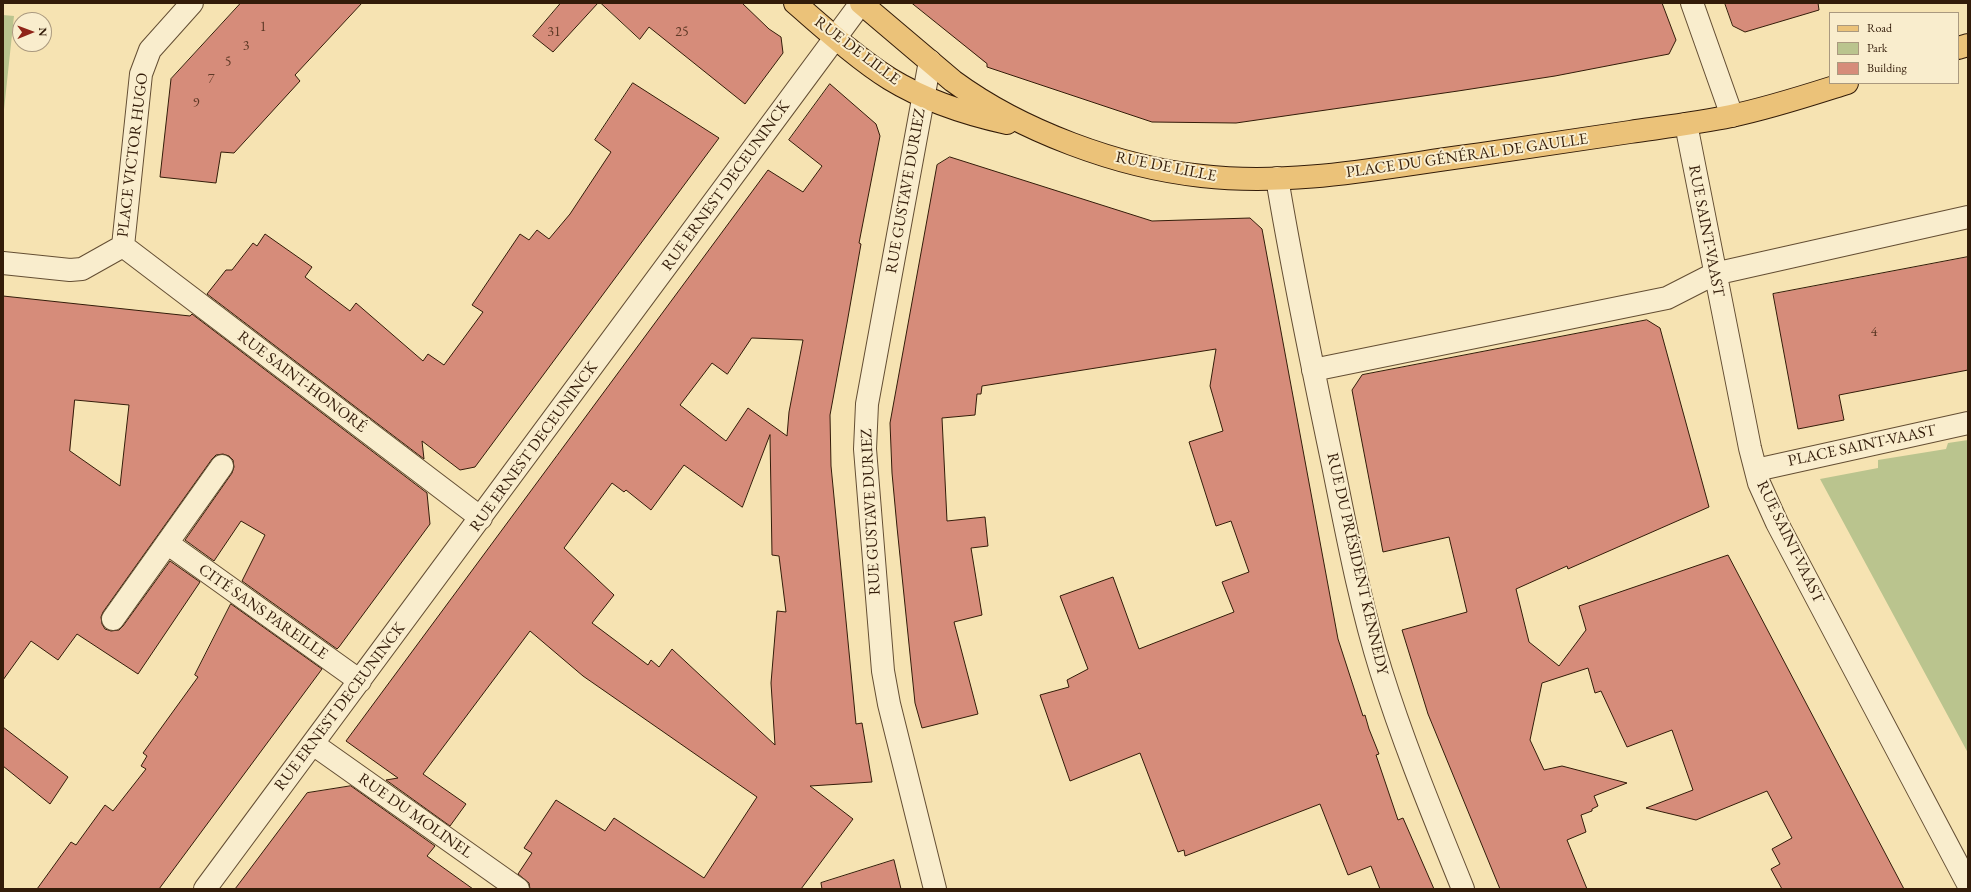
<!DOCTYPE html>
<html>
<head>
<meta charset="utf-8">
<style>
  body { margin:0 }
  #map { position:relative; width:1971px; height:892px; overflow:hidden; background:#f6e3b2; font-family:"EB Garamond",serif }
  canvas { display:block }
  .frame { position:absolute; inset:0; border:4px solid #331c09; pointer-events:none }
  .legend { position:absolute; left:1829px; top:12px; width:130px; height:72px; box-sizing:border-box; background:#f9edcd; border:1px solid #aa997f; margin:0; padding:5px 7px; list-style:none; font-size:12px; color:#331c09 }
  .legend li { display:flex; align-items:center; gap:8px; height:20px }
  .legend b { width:20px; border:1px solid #aa997f }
  .north { position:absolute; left:12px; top:12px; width:40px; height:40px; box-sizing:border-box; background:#f9edcd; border:1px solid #aa997f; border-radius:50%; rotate:89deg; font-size:11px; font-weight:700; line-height:16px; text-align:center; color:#331c09 }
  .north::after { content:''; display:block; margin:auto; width:14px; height:18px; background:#8f2418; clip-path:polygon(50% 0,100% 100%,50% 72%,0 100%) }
</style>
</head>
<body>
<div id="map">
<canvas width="1971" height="892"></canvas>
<div class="frame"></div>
<ul class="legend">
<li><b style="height:5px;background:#ebc279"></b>Road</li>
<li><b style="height:11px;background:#bac48e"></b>Park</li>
<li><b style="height:11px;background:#d68c7a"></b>Building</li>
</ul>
<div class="north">N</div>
</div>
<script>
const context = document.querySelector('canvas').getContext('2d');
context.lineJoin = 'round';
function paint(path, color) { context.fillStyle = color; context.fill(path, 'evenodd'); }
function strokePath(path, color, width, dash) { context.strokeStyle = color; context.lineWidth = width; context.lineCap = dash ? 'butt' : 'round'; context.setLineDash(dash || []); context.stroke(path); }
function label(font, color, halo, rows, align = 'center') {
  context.font = font + ' "EB Garamond",serif'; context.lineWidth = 4; context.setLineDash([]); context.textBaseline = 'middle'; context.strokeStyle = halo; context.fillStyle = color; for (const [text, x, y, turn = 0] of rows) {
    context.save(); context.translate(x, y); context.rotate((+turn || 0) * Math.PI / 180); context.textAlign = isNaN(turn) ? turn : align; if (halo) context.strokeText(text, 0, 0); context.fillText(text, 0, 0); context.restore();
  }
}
paint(new Path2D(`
  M3,15L14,16L3,119Z
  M1968,440V753L1820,479L1878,468V460L1946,449L1948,443Z`), '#bac48e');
const building = new Path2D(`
  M241,3H362L295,75L300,81L234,153L221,152L216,183L160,177L171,79Z
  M561,3H598L553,52L533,36Z
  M601,3H742L769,29L781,37L783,53L745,104L649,27L640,39Z
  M912,3H1662L1676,40L1669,54L1555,76L1458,91L1236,123L1152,122L987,67V64Z
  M1725,3H1818L1819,10L1745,32L1733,26Z
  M633,83L719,138L475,467L460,470L422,441L424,459L207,294L226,270H232L253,243L257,246L265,234L312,267L305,277L350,311L356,303L423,361L428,354L444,365L483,312L472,305L520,234L529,240L537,230L549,239L570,214L611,152L595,140Z
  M830,84L876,124L880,136L859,243L861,244L847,323L830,415L831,466L856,724L862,723L872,782L810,786L853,819L801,889H530L529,883L518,874L532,853L524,848L556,800L605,831L614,818L704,878L757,797L583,676L530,631L423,774L466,804L450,826L386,780L398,778L346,741L768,170L803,192L822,166L789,140ZM752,338L803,340L789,412L787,436L748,408L726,441L680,405L712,363L727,374ZM770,435L772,555L779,556L786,612L777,611L771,683L775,745L672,649L659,667L651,660L648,665L592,623L614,595L564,548L612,483L624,492L626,490L651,510L684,465L742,507Z
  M950,157L1152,221L1250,218L1262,229L1338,639L1363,716L1365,715L1369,729L1379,754L1376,755L1398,820L1403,818L1434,889H1380L1371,866L1348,875L1320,804L1185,856L1184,850L1178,852L1140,753L1070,781L1040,695L1069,687L1067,680L1088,669L1060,596L1113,577L1139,649L1234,612L1222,582L1249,572L1231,521L1216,526L1189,442L1223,431L1210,386L1216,349L982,386L981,394H977L975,415L942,418L947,521L985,517L988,546L971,548L982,615L954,622L978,714L922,728L915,703L897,527L892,473L890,423L937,165Z
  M1968,257V370L1839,395L1844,420L1798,429L1773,294Z
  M3,296L190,316L192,314L427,493L430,524L339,647L337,649L242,581L265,535L241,521L214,561L185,540L232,473L234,467L233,460L229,456L223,454L216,455L212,459L103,612L101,617L102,624L105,629L111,631L119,630L123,626L170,561L200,582L138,674L77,634L58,660L31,641L3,680ZM75,400L129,405L120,486L70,451Z
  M1647,320L1660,328L1709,507L1568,569L1567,566L1516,589L1529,642L1559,666L1586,630L1579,606L1728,555L1904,889H1782L1771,869L1780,864L1772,849L1792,838L1767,791L1696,820L1646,808L1693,790L1672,730L1627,747L1601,691L1595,693L1588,668L1542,683L1530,740L1544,770L1562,766L1627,783L1594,796L1598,806L1592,809V811L1581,815L1586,832L1567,840L1587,889H1500L1428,714L1402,630L1467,612L1449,537L1383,552L1352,390L1362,375Z
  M231,604L322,669L159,889H37L71,842L76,845L105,805L113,811L146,769L141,766L147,756L143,753L198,677L195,675Z
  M3,727L68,777L50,804L3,766Z
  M351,786L435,846L427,856L473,889H235L307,793Z
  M894,860L901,889H822L821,883Z`);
paint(building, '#d68c7a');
strokePath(building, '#331c09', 1);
const minor = new Path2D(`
  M1692,3L1732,116
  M930,61L867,404L865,449L883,671L889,704L935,889
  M1686,124L1750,448L1759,483L1777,523L1968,884
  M1277,178C1293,274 1313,370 1333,465C1347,534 1360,604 1381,671C1404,745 1434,817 1463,889
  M123,246L481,518
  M3,263L70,270L82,269L123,246L141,74L150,50L192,3
  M1313,370L1667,298L1714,274L1968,217
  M1756,470L1968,423
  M167,543L360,681
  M113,619L222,466
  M313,744L518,889
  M205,889L861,3`);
const major = new Path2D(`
  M795,3C824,28 858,59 890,79C926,101 966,114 1007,123
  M861,3L953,81C1021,131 1118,167 1202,176C1288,186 1375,169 1460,157C1517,149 1574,140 1630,132C1664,127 1698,123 1731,116C1770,108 1809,95 1847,83
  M1958,48L1968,45`);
strokePath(minor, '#644e33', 24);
strokePath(major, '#331c09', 24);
strokePath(minor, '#f9edcd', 22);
strokePath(major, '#ebc279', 22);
label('14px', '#5c3825', null, [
  ["1",263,27],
  ["31",554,32],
  ["25",682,32],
  ["3",246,46],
  ["5",228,62],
  ["7",211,79],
  ["9",196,103],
  ["4",1874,332]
]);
label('16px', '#331c09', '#f9edcd', [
  ["RUE DE LILLE",857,51,37],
  ["PLACE VICTOR HUGO",133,155,-83],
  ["PLACE DU GÉNÉRAL DE GAULLE",1467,156,-8],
  ["RUE DE LILLE",1166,167,11],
  ["RUE ERNEST DECEUNINCK",726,186,-54],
  ["RUE GUSTAVE DURIEZ",906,191,-80],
  ["RUE SAINT-VAAST",1706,231,79],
  ["RUE SAINT-HONORÉ",302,382,37],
  ["PLACE SAINT-VAAST",1862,446,-12],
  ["RUE ERNEST DECEUNINCK",534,447,-54],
  ["RUE GUSTAVE DURIEZ",871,512,-93],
  ["RUE SAINT-VAAST",1790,542,64],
  ["RUE DU PRÉSIDENT KENNEDY",1357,564,77],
  ["CITÉ SANS PAREILLE",263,612,35],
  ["RUE ERNEST DECEUNINCK",340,707,-53],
  ["RUE DU MOLINEL",415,816,35]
]);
</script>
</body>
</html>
